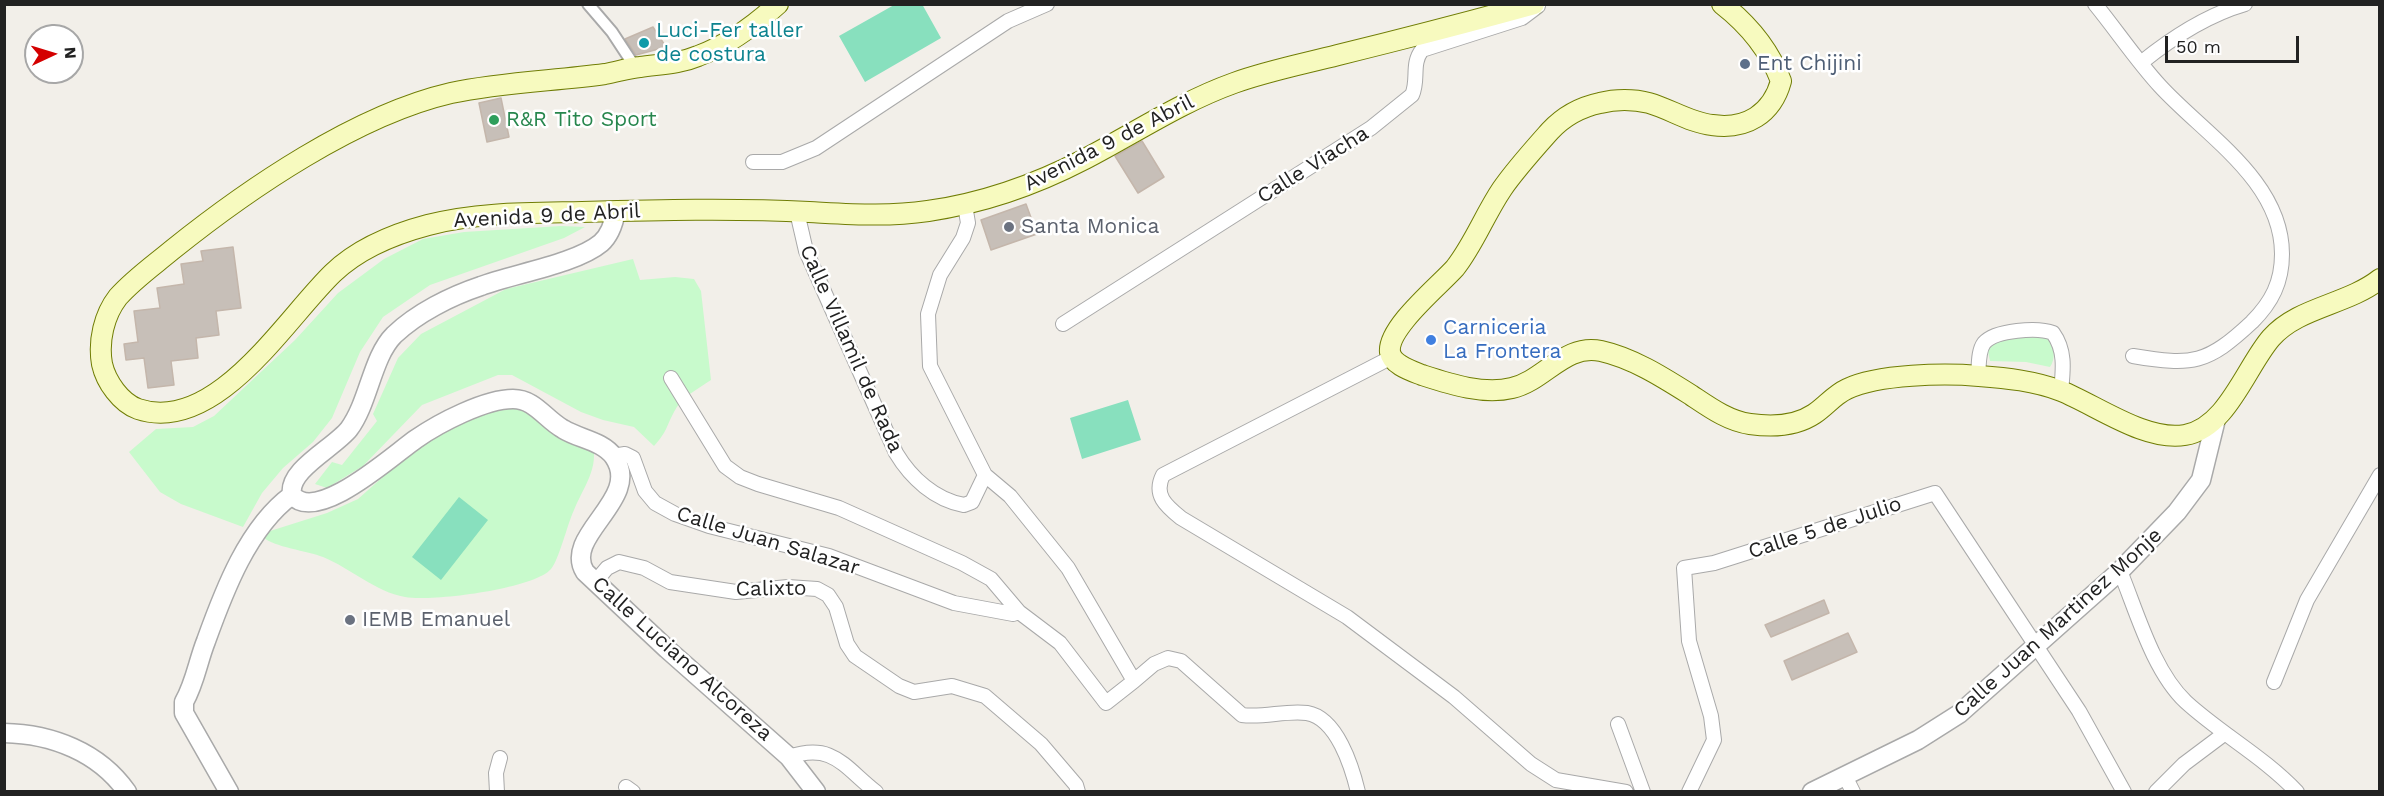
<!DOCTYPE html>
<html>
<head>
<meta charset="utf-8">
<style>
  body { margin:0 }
  #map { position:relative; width:2384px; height:796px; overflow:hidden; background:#f2efe9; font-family:"Work Sans",sans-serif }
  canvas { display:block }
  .frame { position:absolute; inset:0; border:6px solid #222; pointer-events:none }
  .north { position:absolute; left:24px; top:24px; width:60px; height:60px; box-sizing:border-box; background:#fff; border:2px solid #a7a7a7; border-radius:50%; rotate:86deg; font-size:16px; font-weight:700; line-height:24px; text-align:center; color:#222 }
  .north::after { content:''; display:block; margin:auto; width:21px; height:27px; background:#d40000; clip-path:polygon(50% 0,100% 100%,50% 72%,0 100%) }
  .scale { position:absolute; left:2165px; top:36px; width:134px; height:27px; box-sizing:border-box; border:3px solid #222; border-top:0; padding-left:8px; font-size:18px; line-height:21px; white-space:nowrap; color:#222; -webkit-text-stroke:4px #fff; paint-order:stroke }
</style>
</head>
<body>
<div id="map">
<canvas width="2384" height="796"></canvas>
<div class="frame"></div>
<div class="north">N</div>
<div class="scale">50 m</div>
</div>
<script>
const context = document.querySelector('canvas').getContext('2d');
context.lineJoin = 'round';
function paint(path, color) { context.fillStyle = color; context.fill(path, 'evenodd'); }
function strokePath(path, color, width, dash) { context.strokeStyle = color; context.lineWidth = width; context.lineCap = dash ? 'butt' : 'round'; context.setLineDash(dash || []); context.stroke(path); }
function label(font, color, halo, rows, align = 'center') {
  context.font = font + ' "Work Sans",sans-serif'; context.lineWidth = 5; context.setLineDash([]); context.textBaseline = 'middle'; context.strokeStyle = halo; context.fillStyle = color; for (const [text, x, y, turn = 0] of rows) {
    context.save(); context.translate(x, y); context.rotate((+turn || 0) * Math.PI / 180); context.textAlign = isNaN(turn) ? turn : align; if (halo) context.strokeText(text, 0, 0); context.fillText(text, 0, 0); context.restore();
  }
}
paint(new Path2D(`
  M561,226L585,227L564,238L430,285L383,317L360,352L332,418L313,442L283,468L262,493L243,527L181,504L160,492L129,452L156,429L193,427L214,416L295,340L338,293L384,259L423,239L464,232Z
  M633,259L640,280L675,277L694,279L701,291L711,380C698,389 681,397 674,412C665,429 668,430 654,446L634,427L603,420L581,412L512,375H498L422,405L363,466L327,488L315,484L332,462L342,465L377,421L373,414L398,358L421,334L506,289Z
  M2030,335L2050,338C2054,346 2056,359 2050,367L2026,362L1990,361L1987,347L1995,339Z
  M505,391L592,442C600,467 583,488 574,510C567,525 559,560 551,569C534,589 431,602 405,597C376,592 350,568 323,557C308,551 273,547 263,537L267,532L327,513L358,499L394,467L479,399Z`), '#c8facc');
paint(new Path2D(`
  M922,4L941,38L865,82L839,36L894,5Z
  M1128,400L1141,440L1082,459L1070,418Z
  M459,497L488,520L441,580L412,557Z`), '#88e0be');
const building = new Path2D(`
  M653,27L666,47L636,55L625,39Z
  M501,98L509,137L487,142L479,103Z
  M1142,141L1164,177L1138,193L1115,156Z
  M1026,204L1037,234L991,250L981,220Z
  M233,247L241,308L216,311L219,335L196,338L198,358L171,361L174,385L148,388L144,358L126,360L124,344L138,342L134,311L160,308L157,288L184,284L181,264L203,261L201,251Z
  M1824,600L1829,613L1771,637L1765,625Z
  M1848,633L1857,652L1792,680L1784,661Z`);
paint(building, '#c7bfb8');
strokePath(building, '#c4b6ab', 1.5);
const pedestrian = new Path2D(`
  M588,4L612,32L635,67`);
const minor = new Path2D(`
  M2095,4C2117,31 2137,61 2160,86C2205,135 2282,181 2282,254C2282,282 2272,302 2252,322C2207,364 2193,366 2133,356
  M2142,62C2173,37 2207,15 2245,4
  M753,162H782L816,148L1008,21L1047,4
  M965,205L968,223L963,238L940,275L928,314L930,366L985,475L1010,496L1068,568L1134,681L1154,664L1168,658L1181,661L1242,715C1264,718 1286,710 1307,713C1337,718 1352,767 1358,792
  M797,212L806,251L896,453C911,478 935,500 964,505L972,502L985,475
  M1063,324L1371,128L1412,95C1419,80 1411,64 1422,50L1522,18L1538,6
  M1392,357L1163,475C1153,495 1166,506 1181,518L1347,617L1454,697L1531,764L1556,780L1626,792
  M1978,376C1979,366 1978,351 1984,343C1995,330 2038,327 2053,333C2066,351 2063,371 2061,391
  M671,378L725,466L740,477L758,484L839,508L962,563L991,579L1019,612L1060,643L1106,703L1134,681
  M613,456L625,454L633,458L645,491L655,503L675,514L709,526L829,556L954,603L1013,614L1019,612
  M2120,571C2137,612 2153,671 2186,702C2221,734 2264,757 2297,792
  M596,581L607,568L619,562L644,568L670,582L736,592L788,587L817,589L828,595L836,607L847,644L855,656L899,686L914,692L952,686L985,696L1041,744L1076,785L1078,792
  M2274,682L2307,600L2380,475
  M1618,724L1643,792
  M789,757C833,742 844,767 876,792
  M1845,776L1853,792
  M626,787L633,792
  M497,792L496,773L500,758
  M1689,792L1714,740L1711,716L1689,641L1684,568L1714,563L1935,493L2079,711L2124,792
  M2156,792L2184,764L2224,734`);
const tertiary = new Path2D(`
  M616,211C614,222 609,236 601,243C576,264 512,274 481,286C451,296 417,313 394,335C372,357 369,402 349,429C334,448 287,470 292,495C317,525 394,454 416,439C439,423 485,399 513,399C535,399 545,419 563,429C579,439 603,441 614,457C643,499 562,535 585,572L667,649L789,757L816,792
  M4,733C52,734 99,752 127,792
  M229,792L184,713V702C195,683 198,661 206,641C224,591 248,527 292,495
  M1812,792L1918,740L1959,714L2120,571L2177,512L2201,480L2216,419`);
const secondary = new Path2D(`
  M778,4C755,25 728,45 698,56C679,64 661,64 640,67C628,68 617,72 605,74C554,81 502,82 451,93C356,115 248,189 172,250C154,265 134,279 118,297C104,315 98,341 102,364C106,382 121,403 138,409C216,435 286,318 333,273C359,248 394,234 428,225C478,212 531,213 582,212C657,210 734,208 809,212C849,214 888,217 928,211C984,203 1035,185 1085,159C1135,133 1181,102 1234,83C1267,71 1303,64 1338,55C1403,39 1469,22 1534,4
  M1722,4C1749,25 1769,49 1781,81C1772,114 1746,130 1712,125C1691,123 1670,109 1649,103C1634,99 1615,99 1600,103C1581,107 1563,117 1550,131C1534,149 1515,170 1502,189C1485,214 1474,244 1455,268C1440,285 1387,328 1390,352C1392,365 1412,371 1422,375C1450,384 1483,395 1512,388C1544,381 1565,343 1601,351C1633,358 1664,378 1691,395C1709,407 1728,421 1750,424C1771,427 1796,426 1814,414C1826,406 1834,395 1847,389C1878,374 1945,373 1979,376C2007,378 2035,381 2061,391C2096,405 2146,442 2185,435C2227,428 2246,367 2271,338C2298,307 2347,305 2380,279`);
strokePath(pedestrian, '#a9a9a9', 14);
strokePath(minor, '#a9a9a9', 16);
strokePath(tertiary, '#a9a9a9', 21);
strokePath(secondary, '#707d05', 22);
strokePath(pedestrian, '#fff', 10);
strokePath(minor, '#fff', 14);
strokePath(tertiary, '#fff', 18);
strokePath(secondary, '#f7fabf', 20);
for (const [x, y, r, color] of [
  [644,43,6,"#0f9aa8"],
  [1745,64,6,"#5c6f8a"],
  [494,120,6,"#2e9e5b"],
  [1009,227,6,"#6b7280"],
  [1431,340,6,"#3f7fe0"],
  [350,620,6,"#6b7280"]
]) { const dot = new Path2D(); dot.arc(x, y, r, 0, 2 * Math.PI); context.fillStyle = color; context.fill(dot); strokePath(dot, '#fff', 2); }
label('21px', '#0d838f', '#fff', [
  ["Luci-Fer taller",656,31],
  ["de costura",656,55]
], 'left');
label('21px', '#4e5e75', '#fff', [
  ["Ent Chijini",1757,64]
], 'left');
label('21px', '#27864d', '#fff', [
  ["R&R Tito Sport",506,120]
], 'left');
label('21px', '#222', '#fff', [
  ["Avenida 9 de Abril",1109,143,-27],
  ["Calle Viacha",1313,165,-32],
  ["Avenida 9 de Abril",547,216,-3],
  ["Calle Villamil de Rada",851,349,66],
  ["Calle 5 de Julio",1825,528,-18],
  ["Calle Juan Salazar",768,541,17],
  ["Calixto",771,589,-1],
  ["Calle Juan Martinez Monje",2058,623,-42],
  ["Calle Luciano Alcoreza",682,659,42]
]);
label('21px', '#5b616d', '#fff', [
  ["Santa Monica",1021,227],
  ["IEMB Emanuel",362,620]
], 'left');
label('21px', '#366cbe', '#fff', [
  ["Carniceria",1443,328],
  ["La Frontera",1443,352]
], 'left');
</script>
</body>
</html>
